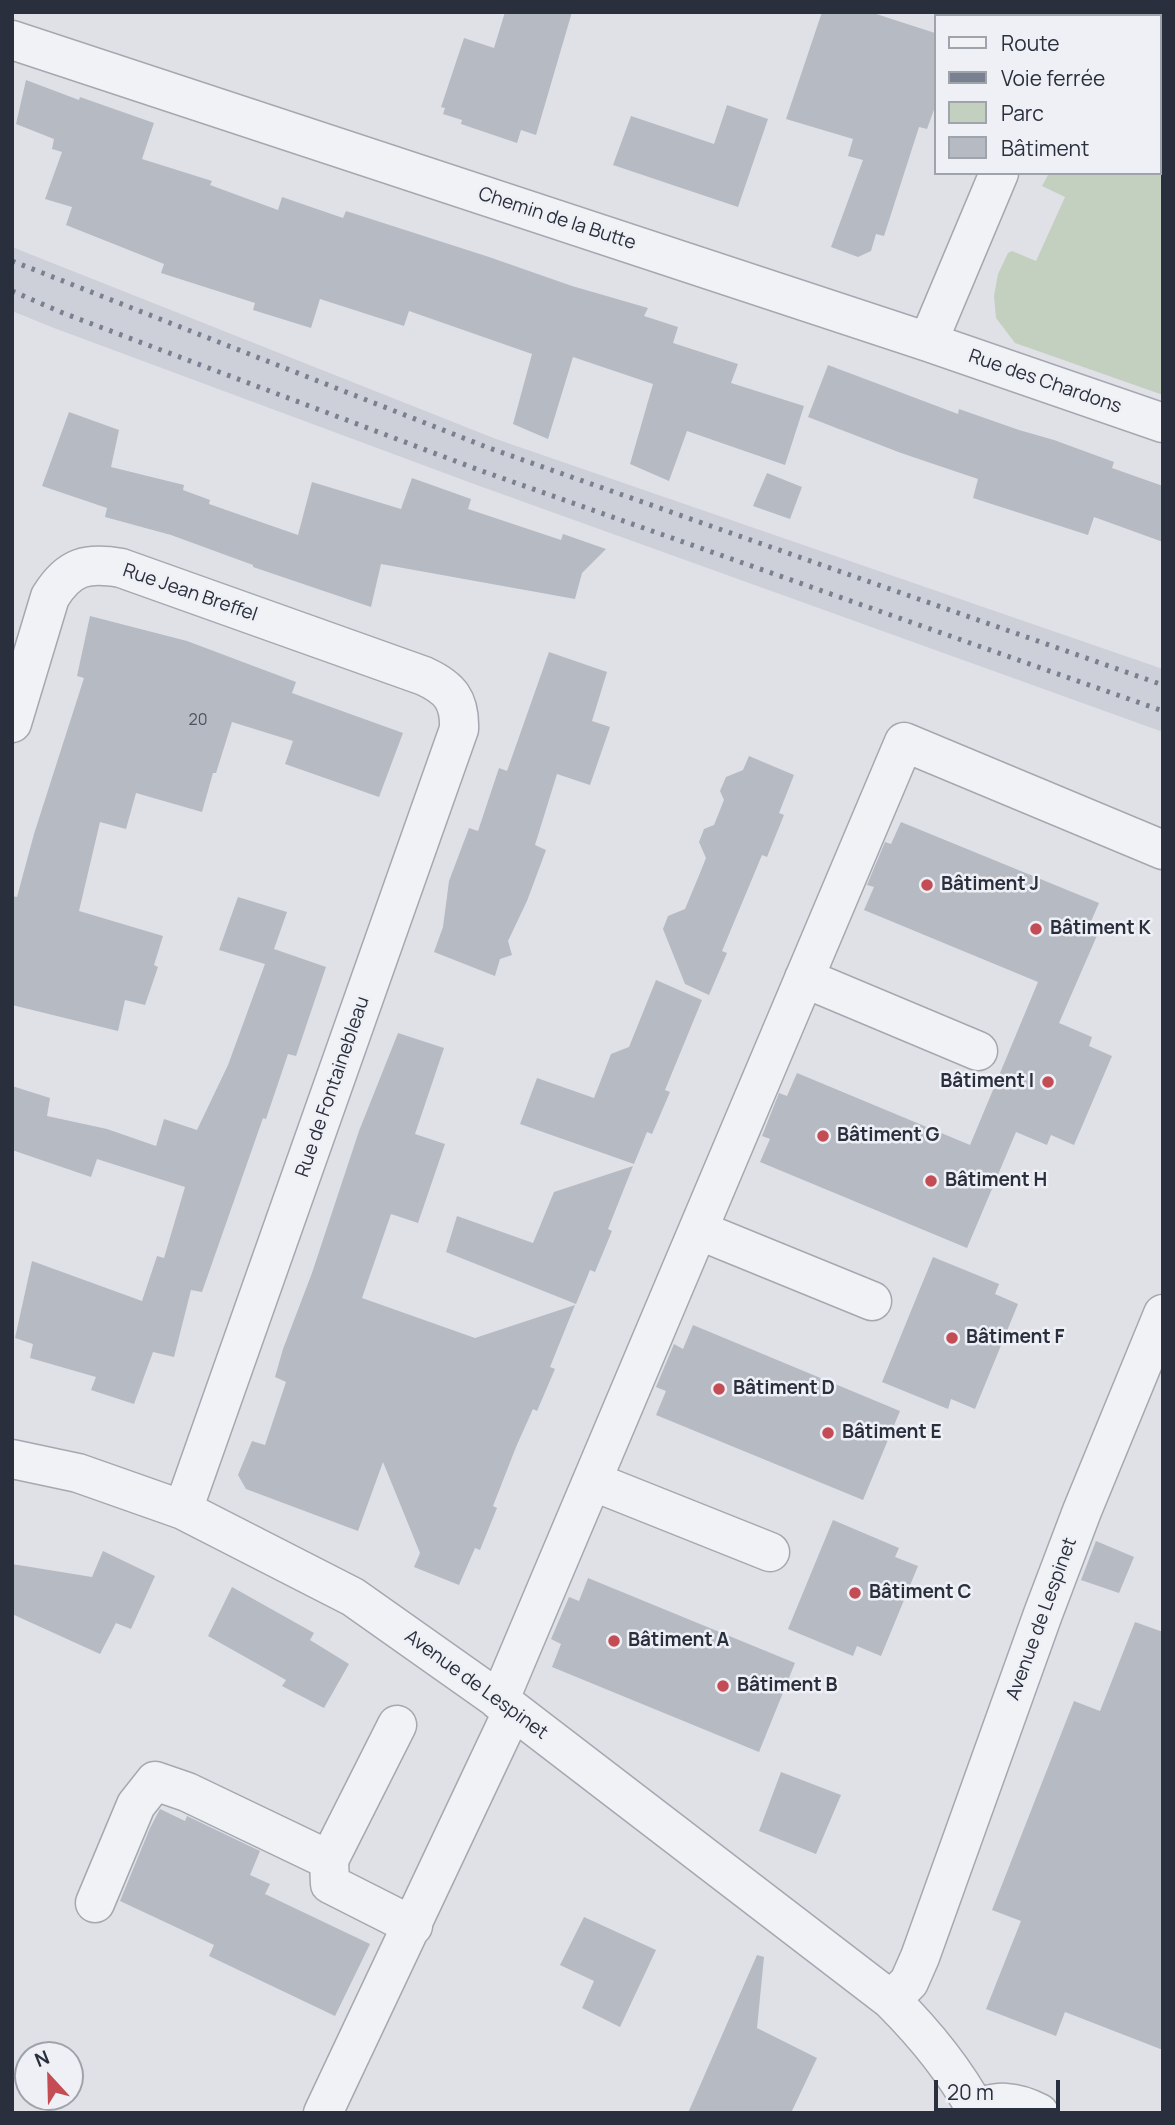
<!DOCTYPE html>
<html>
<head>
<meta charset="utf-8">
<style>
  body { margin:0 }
  #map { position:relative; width:1175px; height:2125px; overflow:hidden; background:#dfe1e7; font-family:Manrope,sans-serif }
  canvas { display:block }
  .frame { position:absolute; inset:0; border:14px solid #292f3d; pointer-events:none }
  .legend { position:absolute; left:934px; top:14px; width:228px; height:161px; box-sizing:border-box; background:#eef0f5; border:2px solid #9fa3ab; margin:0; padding:9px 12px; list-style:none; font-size:21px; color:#292f3d }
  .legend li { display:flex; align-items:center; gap:14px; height:35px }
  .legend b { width:35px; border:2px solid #9fa3ab }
  .north { position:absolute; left:14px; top:2041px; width:70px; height:70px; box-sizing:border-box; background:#eef0f5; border:2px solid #9fa3ab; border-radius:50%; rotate:338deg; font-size:19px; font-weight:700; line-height:28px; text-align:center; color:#292f3d }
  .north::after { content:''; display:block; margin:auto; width:24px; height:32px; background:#c34c55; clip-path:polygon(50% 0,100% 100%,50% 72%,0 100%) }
  .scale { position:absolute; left:934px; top:2080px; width:126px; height:32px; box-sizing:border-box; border:4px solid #292f3d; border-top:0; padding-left:9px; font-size:21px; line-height:24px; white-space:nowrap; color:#292f3d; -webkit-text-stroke:5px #eef0f5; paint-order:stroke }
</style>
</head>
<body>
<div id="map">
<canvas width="1175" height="2125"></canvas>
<div class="frame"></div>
<ul class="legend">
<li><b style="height:9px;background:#f1f2f5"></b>Route</li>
<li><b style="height:9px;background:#79808f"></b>Voie ferrée</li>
<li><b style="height:19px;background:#c3d0c0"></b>Parc</li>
<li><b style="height:19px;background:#b6bac3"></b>Bâtiment</li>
</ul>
<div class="north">N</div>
<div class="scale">20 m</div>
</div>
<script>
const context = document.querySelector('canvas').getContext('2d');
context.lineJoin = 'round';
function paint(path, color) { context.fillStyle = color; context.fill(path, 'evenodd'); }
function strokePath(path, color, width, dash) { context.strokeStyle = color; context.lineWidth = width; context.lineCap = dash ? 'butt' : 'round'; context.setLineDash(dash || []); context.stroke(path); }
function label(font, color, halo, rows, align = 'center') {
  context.font = font + ' Manrope,sans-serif'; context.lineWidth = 5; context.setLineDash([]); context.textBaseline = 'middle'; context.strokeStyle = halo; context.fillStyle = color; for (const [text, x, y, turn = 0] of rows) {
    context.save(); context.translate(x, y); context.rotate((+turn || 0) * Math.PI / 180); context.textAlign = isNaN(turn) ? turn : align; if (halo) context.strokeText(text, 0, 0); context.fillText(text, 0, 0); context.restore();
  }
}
paint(new Path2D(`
  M12,247L496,439L1163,669V732L474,484L54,328L12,311Z`), '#cdd0d9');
paint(new Path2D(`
  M1159,140L1163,141V395L1015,343L996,318L994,296L998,274L1008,253L1012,251L1036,261L1065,197L1042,186L1049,173H1159Z`), '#c3d0c0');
paint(new Path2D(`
  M505,12H572L536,135L521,130L517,143L461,124L462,120L443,114L445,108L441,107L464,38L494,48Z
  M822,12H870L935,33V107L927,129L919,127L884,236L876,234L871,251L858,257L831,247L863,160L848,156L853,139L786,119Z
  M26,80L79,100L80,97L154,123L142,159L212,181L210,185L278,210L282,197L343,218L346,211L489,257L572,286L648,308L644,316L678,327L673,343L738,364L731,383L804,406L785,465L687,431L669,481L630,464L653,384L573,357L548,439L513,424L532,354L409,311L404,326L320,299L311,328L253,310L255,303L161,273L164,264L66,225L72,207L45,199L62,152L52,149L54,139L16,124Z
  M727,105L768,119L738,207L613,165L631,116L714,144Z
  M828,365L958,414L959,409L1019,430L1054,440L1114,462L1112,468L1163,486V542L1094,517L1088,535L973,498L978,479L901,453L808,417Z
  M69,412L119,430L111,467L184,485L183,490L210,500L209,504L298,535L312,482L401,509L412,478L471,499L468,509L561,540L563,534L606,549L582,573L575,599L381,564L371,607L253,567V565L171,535L105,517L107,508L42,486Z
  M767,473L802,487L790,519L753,506Z
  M90,616L187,641L296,682L292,693L403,733L379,797L285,764L293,741L232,722L216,773H213L202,812L136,793L126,829L100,822L79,911L163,936L154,965L158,967L145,1005L125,1000L118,1031L12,1005V896L17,897L34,834L84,678L77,676Z
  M549,652L607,672L592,721L610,727L590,785L557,774L535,845L546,850L527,901L508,941L512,955L500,959L495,976L434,952L443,927L449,881L469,828L478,831L499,768L507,771Z
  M749,756L794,775L779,813L784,815L767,857L762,855L722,951L727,953L709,995L685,984L663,929L668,916L685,909L700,873L706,858L699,842L704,829L714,825L724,800L720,791L726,777L743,770Z
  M901,822L1099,903L1089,926L1099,931L1059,1023L1092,1037L1089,1046L1112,1056L1074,1145L1051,1135L1047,1145L1016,1132L967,1248L760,1162L770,1139L762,1136L779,1093L787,1096L797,1073L970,1145L1038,982L864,910L874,887L867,885L885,842L891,844Z
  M238,897L287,912L274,949L326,967L296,1056L288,1054L266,1119L263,1118L202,1292L191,1290L174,1357L153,1352L134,1404L91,1390L96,1377L30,1358L33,1344L15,1338L32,1261L142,1301L157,1256L164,1258L185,1187L97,1159L91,1177L12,1150V1086L50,1098L47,1116L107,1129L156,1146L164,1119L197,1130L228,1065L265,964L219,950Z
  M656,980L702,1000L665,1090L670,1092L652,1134L647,1132L634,1164L520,1124L537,1078L594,1098L611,1054L629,1047Z
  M398,1033L444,1048L415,1134L445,1144L418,1223L391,1214L362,1298L475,1338L575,1305L550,1367L555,1369L537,1411L533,1409L516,1447L493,1506L497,1508L480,1550L475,1548L459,1585L414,1567L420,1553L383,1462L358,1531L246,1489L238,1475L252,1441L265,1445L286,1382L275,1377L283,1349L312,1273L359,1131Z
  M633,1166L608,1229L612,1231L595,1272L590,1270L576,1304L446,1252L457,1216L533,1243L554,1192Z
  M933,1257L999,1284L995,1294L1018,1304L975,1409L951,1399L948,1409L882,1382Z
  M693,1325L900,1411L863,1500L656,1415L666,1391L656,1387L674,1344L683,1349Z
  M833,1520L899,1548L895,1557L918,1566L881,1656L857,1646L853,1656L788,1629Z
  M1096,1541L1134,1557L1119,1593L1081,1580Z
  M103,1551L155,1576L131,1629L116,1623L100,1654L12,1614V1564L92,1577Z
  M588,1578L795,1663L759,1752L552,1667L561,1644L551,1639L569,1597L579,1601Z
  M232,1587L314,1633L310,1640L349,1664L324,1708L282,1686L286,1680L208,1636Z
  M1135,1622L1163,1632V2050L1065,2012L1056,2036L986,2009L1021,1921L992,1910L1074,1701L1100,1711Z
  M781,1772L841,1795L816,1854L759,1831Z
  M160,1809L185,1821L187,1816L260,1851L250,1875L270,1884L265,1894L370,1944L335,2016L209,1956L214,1945L120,1901L150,1828Z
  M584,1917L656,1950L620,2027L582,2008L594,1981L560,1965Z
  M757,1955L764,1957L757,2028L817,2058L791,2113H688Z`), '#b6bac3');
const minor = new Path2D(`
  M1017,12L1022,16
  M12,40L928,342L1163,423
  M1159,86L1163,87
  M928,342L999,173
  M12,723L50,597C69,566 87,562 121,568L424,676C450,688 460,700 459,729L183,1510
  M804,978L978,1051
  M698,1230L872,1301
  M12,1459L78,1473L183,1510L353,1597L513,1710L891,2000C924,2033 954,2069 976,2110
  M592,1481L770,1552
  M499,1701L904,742L1163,850
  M397,1725L329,1860L330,1884L413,1926
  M95,1903L136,1805L155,1781L187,1792L329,1860
  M891,2000L909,1982L920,1957L1043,1614L1082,1511L1163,1314
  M323,2113L513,1710
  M973,2113C994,2097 1018,2102 1039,2113`);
strokePath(minor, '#a5a8b1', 41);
strokePath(minor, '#f1f2f5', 38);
strokePath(new Path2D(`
  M12,261L489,448L1163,685
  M12,291L63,313L479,470L1163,711`), '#79808f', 5, [3.5, 7]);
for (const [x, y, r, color] of [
  [927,885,7,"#c34c55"],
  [1036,929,7,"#c34c55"],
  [1048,1082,7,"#c34c55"],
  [823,1136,7,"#c34c55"],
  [931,1181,7,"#c34c55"],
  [952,1338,7,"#c34c55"],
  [719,1389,7,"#c34c55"],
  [828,1433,7,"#c34c55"],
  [855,1593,7,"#c34c55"],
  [614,1641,7,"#c34c55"],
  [723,1686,7,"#c34c55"]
]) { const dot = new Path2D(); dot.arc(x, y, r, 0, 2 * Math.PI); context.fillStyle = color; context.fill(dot); strokePath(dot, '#eef0f5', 2.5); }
label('16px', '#4c525e', null, [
  ["20",198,721]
]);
label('19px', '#292f3d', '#eef0f5', [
  ["Chemin de la Butte",557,219,18],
  ["Rue des Chardons",1045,382,19],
  ["Rue Jean Breffel",190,593,19],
  ["Rue de Fontainebleau",333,1087,-71],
  ["Avenue de Lespinet",1042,1619,-70],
  ["Avenue de Lespinet",476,1685,36]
]);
label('bold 19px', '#292f3d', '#eef0f5', [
  ["Bâtiment J",941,885],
  ["Bâtiment K",1050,929],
  ["Bâtiment I",1034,1082,"right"],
  ["Bâtiment G",837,1136],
  ["Bâtiment H",945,1181],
  ["Bâtiment F",966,1338],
  ["Bâtiment D",733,1389],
  ["Bâtiment E",842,1433],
  ["Bâtiment C",869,1593],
  ["Bâtiment A",628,1641],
  ["Bâtiment B",737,1686]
], 'left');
</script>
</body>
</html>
